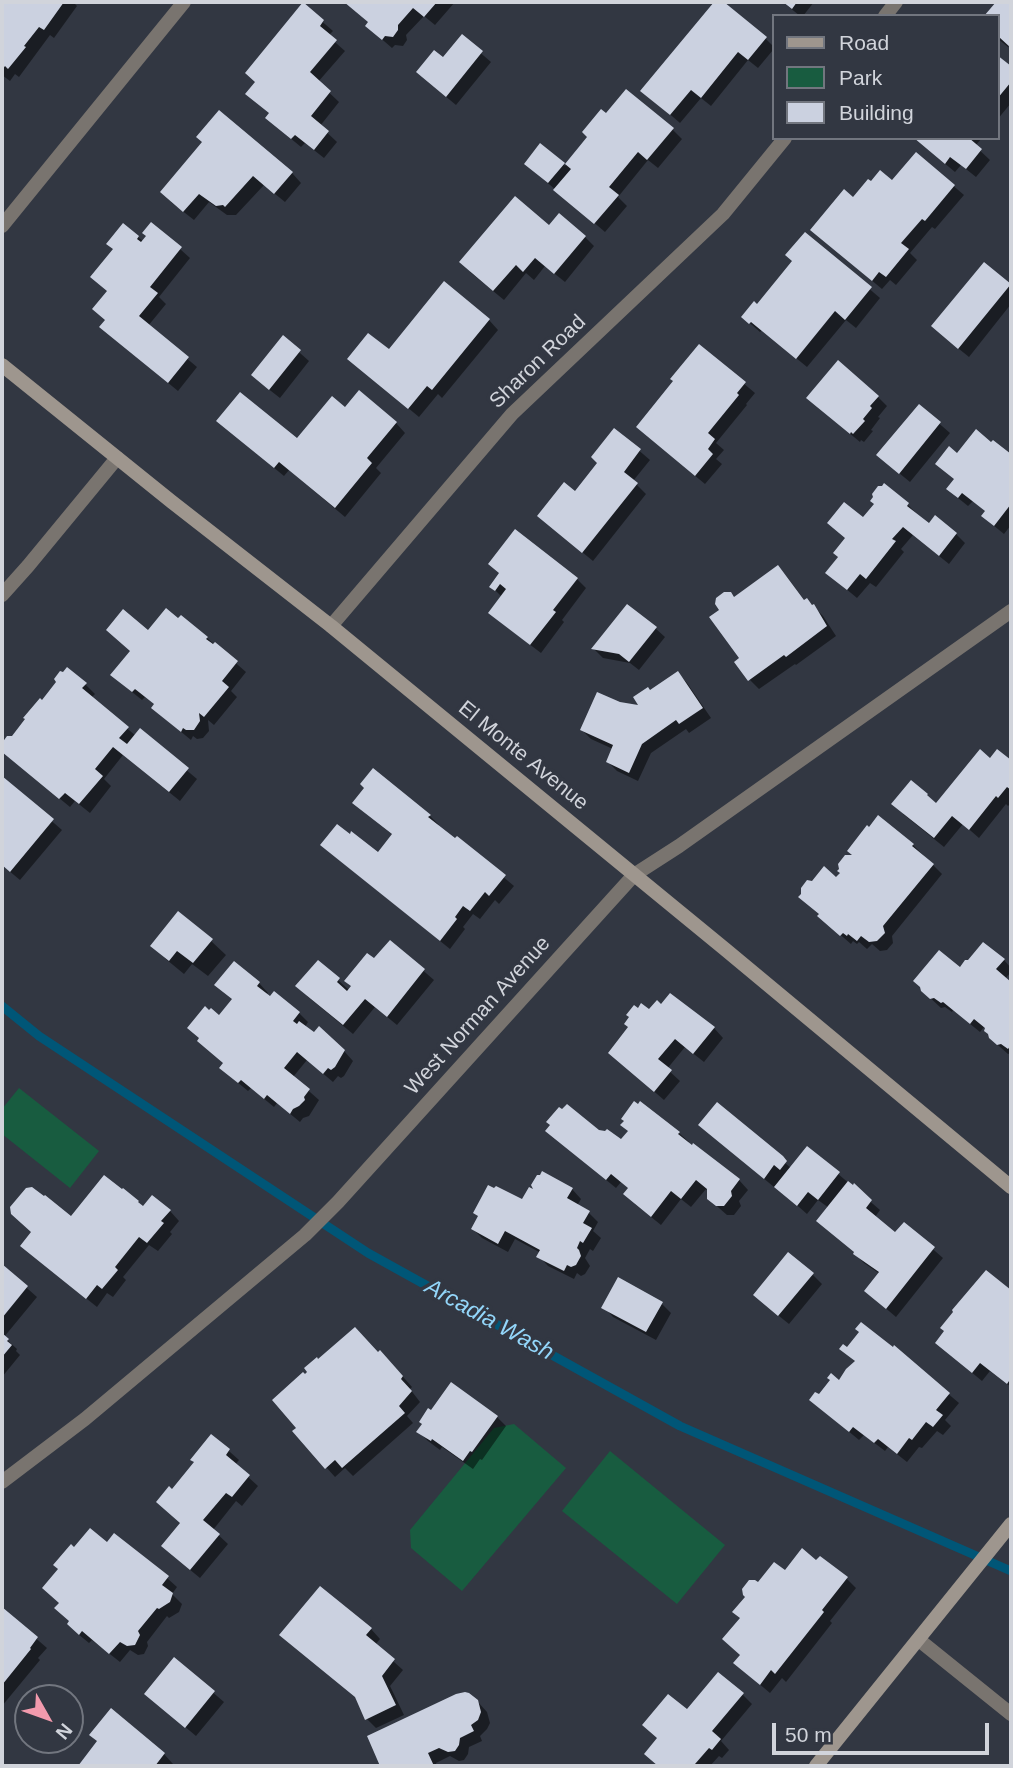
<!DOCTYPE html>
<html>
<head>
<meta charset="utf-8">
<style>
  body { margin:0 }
  #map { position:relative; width:1013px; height:1768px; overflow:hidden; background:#323742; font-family:Arial,sans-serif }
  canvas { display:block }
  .frame { position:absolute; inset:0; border:4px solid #d1d4db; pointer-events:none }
  .legend { position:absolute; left:772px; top:14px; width:228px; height:126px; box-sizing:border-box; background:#323742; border:2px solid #72767f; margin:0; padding:9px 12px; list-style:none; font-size:21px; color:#d1d4db }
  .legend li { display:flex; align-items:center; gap:14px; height:35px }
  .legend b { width:35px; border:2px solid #72767f }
  .north { position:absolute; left:14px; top:1684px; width:70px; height:70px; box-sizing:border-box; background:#323742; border:2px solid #72767f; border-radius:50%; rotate:130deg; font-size:19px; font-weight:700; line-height:28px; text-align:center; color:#d1d4db }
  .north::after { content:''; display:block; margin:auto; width:24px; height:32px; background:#f29aad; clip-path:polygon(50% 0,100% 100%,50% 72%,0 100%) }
  .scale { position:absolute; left:772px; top:1723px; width:217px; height:32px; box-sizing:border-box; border:4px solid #d1d4db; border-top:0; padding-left:9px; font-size:21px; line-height:24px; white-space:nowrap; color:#d1d4db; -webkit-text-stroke:5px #323742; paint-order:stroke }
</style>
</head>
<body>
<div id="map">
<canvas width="1013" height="1768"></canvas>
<div class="frame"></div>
<ul class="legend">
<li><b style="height:9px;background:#9e968e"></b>Road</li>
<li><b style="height:19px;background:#185c40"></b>Park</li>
<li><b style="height:19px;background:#cbd1e0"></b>Building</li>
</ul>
<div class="north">N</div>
<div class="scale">50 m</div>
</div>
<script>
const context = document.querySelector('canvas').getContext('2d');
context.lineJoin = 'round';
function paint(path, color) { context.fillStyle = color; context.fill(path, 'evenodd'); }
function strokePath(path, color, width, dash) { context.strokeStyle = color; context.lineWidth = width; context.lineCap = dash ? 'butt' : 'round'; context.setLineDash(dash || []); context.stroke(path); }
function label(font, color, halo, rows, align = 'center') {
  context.font = font + ' Arial,sans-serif'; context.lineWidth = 7; context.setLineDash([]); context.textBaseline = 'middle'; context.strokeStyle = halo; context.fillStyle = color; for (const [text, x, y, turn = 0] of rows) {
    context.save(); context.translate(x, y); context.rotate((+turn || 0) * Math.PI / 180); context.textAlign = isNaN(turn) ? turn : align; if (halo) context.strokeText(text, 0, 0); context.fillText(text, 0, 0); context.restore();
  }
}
paint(new Path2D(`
  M19,1088L99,1151L70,1188L2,1134V1109Z
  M514,1424L566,1468L462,1591L411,1548L410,1530L494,1428Z
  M610,1451L725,1545L677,1604L562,1511Z`), '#185c40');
paint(new Path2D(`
  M2,2H73L77,6L54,38L50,35L19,77L15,74L10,81L2,75Z
  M344,2H455L435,25L424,16L406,35L407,40L403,46L395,45L392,48L377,35L370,23Z
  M717,2H722L766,39L773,46V50L758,68L748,60L711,106L701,98L680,123L643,91Z
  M783,2H814L803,16H800Z
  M1003,2H1011V47L1009,45L1008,47L997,38L1000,5Z
  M303,5L333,31L328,36L345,51L318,82L339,102L320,126L337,142L324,158L305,143L301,147L277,127L257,83Z
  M462,37L491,62L456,105L427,81Z
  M997,57L1011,69V103L997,120Z
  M606,116L673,130L682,139L658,168L648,160L618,197L627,206L605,232L536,173L541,146L565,166Z
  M914,138H982L975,146L990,160L976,177L961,165L955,172Z
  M204,143L292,173L301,183L285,202L264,185L236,215H227L209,202L194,220L171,202Z
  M916,154L964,195L935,229L932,227L910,253L917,260L896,285L890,280L882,289L822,239L892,183Z
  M550,227L585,237L594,246L565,282L545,266L534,280L526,273L504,300L470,272Z
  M805,234L880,298L856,328L846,320L807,367L762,330L760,332L743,317L758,306L794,262Z
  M138,237L144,242L180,249L190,258L159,297L166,304L148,326L197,367L178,391L111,336L106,321L115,250Z
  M984,265L1011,287V304L969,357L943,336Z
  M489,320L498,330L442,398L438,394L419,417L349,359L389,352Z
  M283,338L309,361L280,398L262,384Z
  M699,346L755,393L746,404L747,405L716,443L724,450L716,459L722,464L705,484L647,436L675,382Z
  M878,397L887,406L878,417L880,418L871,430L873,431L864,442L861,440L860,442L818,407Z
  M919,406L950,433L910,482L888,464Z
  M345,410L396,423L405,433L376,468L381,473L345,517L289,470L284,476L228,430L297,441Z
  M615,430L650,460L633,481L646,494L593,561L549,525L599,463Z
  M993,442L1011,456V525L1004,534L993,525L987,512L973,501L968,506L958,498L955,480L958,455L991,444Z
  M908,505L929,526L956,534L965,543L949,564L913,535L901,549L904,552L876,587L870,583L857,598L827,573L863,520Z
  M778,567L787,577L805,601L807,600L823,616L836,636L796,665L795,664L759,689L750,680L737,662L741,658Z
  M501,574L577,579L586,588L562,620L564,622L541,653L500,622L502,597L492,587Z
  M655,628L665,637L639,670L630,663L603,658L594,649Z
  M149,632L207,638L246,672L231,691L237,697L214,725L208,720L209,731L203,738L197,739L193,736L191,740L163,717L156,705L145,697L142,700L122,684Z
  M678,673L687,683L711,718L689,733L686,729L651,753L638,781L617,771L608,762L613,749L591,739L582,730L620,704L641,707L650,692Z
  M85,684L95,694L91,698L136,736L140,731L197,779L180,801L123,755L104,779L111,786L90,813L75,801L70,807L2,751L42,702Z
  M998,751L1011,762V803L1008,806L1006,804L979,838L963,824L944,847L903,814L911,782L936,804L991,760Z
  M2,778L62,830L20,880L2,865Z
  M364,812L430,816L439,825L438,827L455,841L457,838L514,886L499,904L495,900L480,919L473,914L463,927L465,929L450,949L332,854H378L393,835Z
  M878,818L913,845L942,874L892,936L893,943L887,950L880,951L872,944L867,949L859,942L857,944L853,941L851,944L829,925L836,879L854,856L869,829Z
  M211,941L226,955L208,976L192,964L184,974L167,960L153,946Z
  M390,942L434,980L397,1025L375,1007L353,1034L307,996L318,962L349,990Z
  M1004,960L1011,968V972L1005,979L1011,984V1053L1008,1054L990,1038L988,1022L980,1032L953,1010L952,1012L945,1007L941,1008L922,990L960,970Z
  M259,983L268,993L266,995L299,1013L308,1022L305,1027L344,1051L353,1061L344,1076L341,1078L338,1076L333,1082L307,1060L293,1077L319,1100L309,1116L303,1118L300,1122L277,1103L274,1107L251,1088L248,1091L231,1077L225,1064L220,1018Z
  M670,995L714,1028L723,1038L704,1062L685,1047L667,1069L680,1081L664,1100L620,1062L630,1027L649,1012L661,1006Z
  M641,1103L679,1133L689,1142L688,1143L693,1147L694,1145L739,1180L748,1190L739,1201L741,1206L734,1215H727L719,1208L709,1198V1191L706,1189L691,1207L681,1199L661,1225L635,1204L630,1189L621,1182L616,1188L557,1140L598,1132L621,1142L629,1132L638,1106Z
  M710,1134L785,1163L791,1168L808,1148L880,1210L875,1217L896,1234L904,1224L943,1258L896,1317L876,1300L880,1274L864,1263L855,1254L829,1208L818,1200L807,1214L775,1186L774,1187Z
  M572,1189L581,1199L577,1206L589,1213L598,1222L593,1231L601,1238L593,1251L590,1249L585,1258L590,1266L585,1274L581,1276L577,1273L574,1279L548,1266L539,1256L541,1253L515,1239L508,1252L482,1238L473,1229L479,1217L475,1213Z
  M144,1208L170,1211L179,1221L170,1232L172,1234L158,1251L149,1245L123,1277L126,1280L113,1297L107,1293L97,1307L32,1255L72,1218Z
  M2,1266L37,1297L4,1337L17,1349L16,1351L20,1355L2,1377Z
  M987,1273L1011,1293V1387L990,1371L982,1381L947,1352L946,1332Z
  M813,1275L822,1284L789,1324L764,1304Z
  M661,1303L671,1313L656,1340L613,1317L604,1307Z
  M894,1348L959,1403L945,1420L951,1426L943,1435L937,1431L922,1448L919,1447L907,1462L888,1447L885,1451L864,1435L859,1440L811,1400L819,1397L840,1383L856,1362L842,1349H893Z
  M379,1354L390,1362L412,1387L410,1389L420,1402L407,1416L413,1423L353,1476L345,1468L335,1477L326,1467Z
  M497,1417L506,1426L482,1460L480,1459L473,1469L442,1447L440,1450L428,1441L418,1431Z
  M212,1436L239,1460L235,1465L258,1486L242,1506L236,1501L213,1530L228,1544L200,1578L172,1555L182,1523L196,1463Z
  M107,1544L167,1578L177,1587L172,1594L182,1604L179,1612L169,1618L167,1616L147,1642L148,1646L144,1654L138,1655L130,1650L120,1662L92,1640L89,1643L78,1634L61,1603L74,1549Z
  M785,1572L846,1578L856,1588L830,1621L832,1623L786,1682L782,1678L770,1693L745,1672L742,1655L741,1618L758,1585Z
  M320,1588L371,1629L380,1639L375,1645L403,1670L390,1686L404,1715L376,1728L367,1719L357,1699Z
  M2,1609L47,1648L38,1658L40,1660L2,1706Z
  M175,1660L224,1702L196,1736L146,1694Z
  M743,1695L752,1704L721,1741L729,1750L722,1758L719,1756L710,1766H659L646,1754L659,1739L687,1712Z
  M477,1701L487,1712L490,1723L487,1729L480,1736L482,1741L469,1747L468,1754L464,1760L459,1761L450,1756L436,1763L437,1766H382L369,1737Z
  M111,1710L164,1754L173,1764L172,1766H80L99,1742Z`), '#0007');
strokePath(new Path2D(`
  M2,1006L39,1036L368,1253L680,1426L1011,1571`), '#005677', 9);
paint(new Path2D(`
  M2,2H64L44,30L39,27L24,46L26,47L8,69L5,66L2,70Z
  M303,2L324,20L320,26L337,40L310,72L331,91L311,116L329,131L314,150L295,135L291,139L265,118L269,113L245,94L255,82L245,73Z
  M344,2H437L424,17L413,8L398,25V30L393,37L385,36L382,40L365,26L368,22Z
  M714,2H724L767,37L748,60L738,52L701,98L691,90L670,115L640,91Z
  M783,2H797L792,9Z
  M996,2H1011V48L999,37L997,39V16H984Z
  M462,34L483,51L446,97L416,72L434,50L443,57Z
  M997,55L1011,66V82L997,99Z
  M626,89L674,128L647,160L638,152L609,187L619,195L594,224L553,190L571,169L565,164L587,137L582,132L601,109L606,113Z
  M219,110L293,172L274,194L253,176L225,207L223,205L216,206L199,194L183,212L160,192L202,142L196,137Z
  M914,138H969L982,149L966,169L950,157L945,164Z
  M540,143L565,163L548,183L524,164Z
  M916,152L955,185L925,221L922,219L901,243L909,249L886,277L879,272L872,281L810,230L844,189L853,197L868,179L871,181L880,170L892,180Z
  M515,196L549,225L559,213L586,236L554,274L535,258L523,272L516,265L493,291L459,262Z
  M151,222L182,247L150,287L158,293L139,316L189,357L168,383L99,327L105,320L92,309L107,291L90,277L113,249L106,244L123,223L139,236L137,239L141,242L146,236L142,233Z
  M805,232L872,287L845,320L835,311L796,359L751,322L749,324L741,317L754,301L757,304L792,261L785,255Z
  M984,262L1011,284L958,349L931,326Z
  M444,281L490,319L432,390L427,386L408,409L347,359L368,333L389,349Z
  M283,335L301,350L269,390L251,375Z
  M699,344L746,382L737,393L739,395L708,433L715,439L708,449L713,454L695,476L636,427L673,381L670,379Z
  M838,360L879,396L870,406L872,408L863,419L865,421L853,434L851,432L850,434L806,398Z
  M359,390L397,422L367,458L372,463L335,508L279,462L274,468L216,421L240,392L297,438L332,396L345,407Z
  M919,404L941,422L899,474L876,455Z
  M614,428L641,449L624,472L638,483L582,553L537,516L564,482L575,491L597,463L591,457Z
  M976,429L991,442L993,440L1011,454V504L994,526L981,516L985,511L962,493L958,498L946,489L954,479L935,464L949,446L957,453Z
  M884,483L909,503L907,506L929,523L935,515L957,533L939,556L903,527L892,539L896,541L866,579L860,574L847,590L825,573L838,557L833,553L845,538L827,523L844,502L863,517L874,504L870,501L873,497L872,494L878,486H882Z
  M515,529L578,578L553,610L556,612L530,645L488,613L506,589L500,584L495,591L489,587L499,573L488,564Z
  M778,565L804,600L807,598L812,605L814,604L827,626L786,657L784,655L748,681L734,662L739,658L709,617L719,610L715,604L716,598L724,592H731L734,597Z
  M627,604L657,627L629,662L619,654L591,649Z
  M166,608L178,618L181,615L208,637L206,639L213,644L215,642L238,661L222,681L229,687L204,717L199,713L200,721L194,730H186L183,728L181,732L151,708L154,704L135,689L132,692L110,675L130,651L106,630L123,609L148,630Z
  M67,667L87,683L82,688L129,727L119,738L127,744L140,728L189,768L169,792L113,747L95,769L103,776L79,804L65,793L59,799L2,752V743L7,736H12L25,719L23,718L40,698L42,700L56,682L54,679L60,671L63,672Z
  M678,671L703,708L679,724L676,720L642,744L629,773L606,762L613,745L580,730L597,692L620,702L638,705L633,697L648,687L650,690Z
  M980,749L990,758L997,749L1011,760V790L1007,787L998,798L996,796L969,830L952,816L934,838L891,804L911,780L928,794L927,795L936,803Z
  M373,768L431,815L428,817L455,838L457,836L506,875L489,896L485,892L470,911L463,906L455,917L457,919L440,941L320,845L337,824L350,834L351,831L378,852L392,834L352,803L364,788L360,784Z
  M2,776L54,819L10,872L2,865Z
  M878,815L914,844L912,846L934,864L883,926L885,933L877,941L869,942L861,936L857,941L848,934L847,936L843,933L840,936L817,916L819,914L798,897L801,894V888L807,880L812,881L824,866L836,877L840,873L837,871L839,869L838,864L845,855H852L847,851L867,825L869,827Z
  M178,911L213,939L193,963L177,951L169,961L150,946Z
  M390,940L425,969L387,1017L365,999L343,1025L295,986L318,960L340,978L337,982L347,991L351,986L344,981L367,953L374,958Z
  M983,942L1005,959L996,969L1011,982V1045L1008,1049L1001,1044L997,1045L989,1038L988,1034L984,1031L985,1028L974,1019L970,1024L943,1002L941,1003L934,998L930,999L921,991L920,987L913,981L939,950L960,967L965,960H968Z
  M234,961L260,982L257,986L270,996L274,991L300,1012L293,1021L297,1024L299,1021L314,1032L319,1026L345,1050L335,1067L331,1070L328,1068L323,1074L297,1052L284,1068L310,1089L304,1097L305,1100L299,1106L293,1109L290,1114L267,1095L264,1099L241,1080L238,1083L219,1068L223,1063L197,1041L199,1038L187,1028L205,1006L209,1010L211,1008L219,1015L232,999L214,985Z
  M670,993L715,1027L693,1054L675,1039L658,1059L672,1070L654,1092L608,1053L628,1027L624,1024L629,1017L626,1015L634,1005L638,1008L641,1003L649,1009L657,1000L661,1004Z
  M634,1101L638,1104L640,1101L680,1132L678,1134L692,1145L693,1143L740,1179L731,1191L732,1196L724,1206H716L707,1199V1189L696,1180L681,1199L671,1191L651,1217L623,1194L628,1188L611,1174L606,1180L545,1131L550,1125L546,1122L559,1107L562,1109L567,1104L599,1130L605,1131L607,1129L621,1139L628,1131L620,1125L624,1121L621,1119Z
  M717,1102L783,1156L787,1161L780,1170L774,1165L764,1179L698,1125Z
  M807,1146L840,1172L818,1200L808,1192L797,1206L774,1187Z
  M542,1171L573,1188L567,1198L590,1211L583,1223L592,1228L583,1243L580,1241L577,1248L579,1250L581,1256L576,1265L571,1267L567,1265L564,1271L536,1257L540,1250L505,1231L498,1244L471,1229L478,1216L473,1213L488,1185L494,1188L496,1186L522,1199L529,1187L533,1189L531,1185L537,1175H540Z
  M104,1175L122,1189L123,1188L139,1201L138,1202L143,1206L152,1195L171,1210L161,1221L164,1223L147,1243L139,1237L115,1267L118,1270L102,1289L97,1285L86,1299L20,1246L31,1232L11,1214L10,1207L26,1188L32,1187L44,1196L45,1195L71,1216Z
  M848,1181L853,1185L854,1183L872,1200L866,1208L895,1232L904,1222L935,1247L886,1309L864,1291L879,1272L853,1254L854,1252L816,1221Z
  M788,1252L814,1273L778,1316L753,1295Z
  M2,1264L28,1286L2,1318Z
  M986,1270L1011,1290V1378L1007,1384L980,1363L972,1373L935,1343L944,1331L940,1328L953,1312L952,1310Z
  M618,1277L663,1302L646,1332L601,1308Z
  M861,1322L893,1347L894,1345L950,1393L936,1410L943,1415L933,1427L926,1422L912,1440L909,1438L897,1454L878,1439L874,1443L853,1427L849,1432L809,1400L815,1392L819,1394L830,1380L827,1378L831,1373L839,1380L846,1369L855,1361L839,1349L843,1344L847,1347L859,1332L855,1329Z
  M355,1327L378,1352L380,1350L403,1376L401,1379L412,1391L399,1406L405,1413L342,1468L335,1460L325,1469L292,1431L296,1428L272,1400L303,1372L305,1374L307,1372L304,1368L317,1357L318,1359Z
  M2,1333L9,1339L7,1341L12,1345L2,1357Z
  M451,1382L498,1416L472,1452L470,1451L463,1461L432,1439L431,1441L416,1432L422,1424L419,1422L428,1408L431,1410Z
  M211,1434L230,1449L226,1455L250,1475L232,1497L226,1493L203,1520L220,1534L190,1570L161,1546L180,1523L156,1502L169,1486L172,1489L194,1462L190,1460Z
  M90,1528L107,1542L114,1533L169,1576L162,1585L173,1593L170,1602L159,1609L157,1608L138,1631L140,1635L135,1645L127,1646L120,1642L109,1654L82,1631L79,1635L67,1624L69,1621L54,1608L59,1603L42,1588L58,1569L53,1565L71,1544L74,1547Z
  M802,1548L816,1560L820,1556L848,1577L822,1610L824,1612L775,1674L771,1670L760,1685L733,1663L740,1655L722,1639L740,1618L732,1612L745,1597L743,1595L742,1589L749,1580H755L758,1582L774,1562L785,1570Z
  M320,1586L372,1628L366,1635L395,1659L382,1676L396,1705L365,1720L355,1697L279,1635Z
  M2,1607L38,1637L30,1648L31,1649L2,1685Z
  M174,1657L215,1691L185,1728L144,1694Z
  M718,1672L744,1693L712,1731L721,1739L712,1750L709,1748L695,1764L698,1766H658L644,1754L657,1738L642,1725L668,1694L687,1709Z
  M465,1692L469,1693L478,1700L481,1712L478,1720L471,1725L474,1731L460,1738L459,1745L455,1751L448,1752L439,1748L428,1753L434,1766H380L367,1736L456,1694Z
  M111,1708L165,1753L155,1766H78L97,1741L89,1735Z`), '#cbd1e0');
strokePath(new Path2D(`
  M885,16L896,2
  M2,226L184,2
  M2,595L28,566L117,458
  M331,626L512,414L723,214L785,138
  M2,1482L85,1419L305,1235L338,1202L634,875L679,846L1011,611
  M919,1640L1011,1714`), '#79746f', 14);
strokePath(new Path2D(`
  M2,365L172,502L331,626L726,950L1011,1187
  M816,1766L1011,1524`), '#9e968e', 14);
label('21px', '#d1d4db', '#323742', [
  ["Sharon Road",538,362,-44],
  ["El Monte Avenue",523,756,39],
  ["West Norman Avenue",478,1016,-48]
]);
label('italic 23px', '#93d6fa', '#323742', [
  ["Arcadia Wash",489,1320,29]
]);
</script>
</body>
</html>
